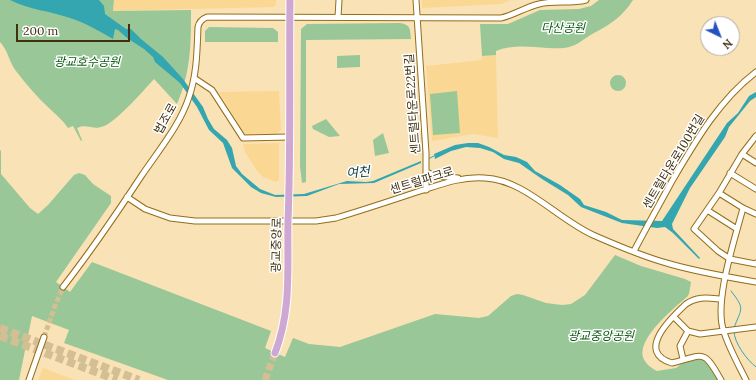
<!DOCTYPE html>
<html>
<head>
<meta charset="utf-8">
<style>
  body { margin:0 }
  #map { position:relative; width:756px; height:380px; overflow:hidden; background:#f9e2b5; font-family:Lora,serif }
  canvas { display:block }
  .north { position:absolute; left:700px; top:16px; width:40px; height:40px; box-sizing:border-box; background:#fff; border:1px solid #b3ad9f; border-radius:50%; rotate:137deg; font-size:11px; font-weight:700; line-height:16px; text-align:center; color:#413110 }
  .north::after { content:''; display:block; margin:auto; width:14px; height:18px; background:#2352bf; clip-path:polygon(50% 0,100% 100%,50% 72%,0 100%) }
  .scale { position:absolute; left:16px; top:24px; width:114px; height:18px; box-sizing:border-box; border:2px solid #413110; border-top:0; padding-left:5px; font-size:12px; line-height:14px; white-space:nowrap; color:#413110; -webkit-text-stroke:3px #fff; paint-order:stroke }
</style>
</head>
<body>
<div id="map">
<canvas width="756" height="380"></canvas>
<div class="north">N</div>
<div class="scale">200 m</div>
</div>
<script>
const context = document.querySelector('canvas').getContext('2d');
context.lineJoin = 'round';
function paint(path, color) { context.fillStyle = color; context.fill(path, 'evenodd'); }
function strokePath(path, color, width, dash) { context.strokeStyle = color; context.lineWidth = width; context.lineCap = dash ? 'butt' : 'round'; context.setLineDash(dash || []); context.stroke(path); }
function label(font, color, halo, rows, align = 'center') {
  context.font = font + ' Lora,"Noto Sans KR",serif'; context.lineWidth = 3; context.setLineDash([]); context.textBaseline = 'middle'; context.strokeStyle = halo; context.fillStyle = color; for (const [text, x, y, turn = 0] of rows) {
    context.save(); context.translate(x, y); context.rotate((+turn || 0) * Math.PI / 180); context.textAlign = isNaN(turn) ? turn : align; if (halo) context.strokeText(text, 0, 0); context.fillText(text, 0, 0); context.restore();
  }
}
paint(new Path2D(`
  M114,0H276V5L273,7L113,11Z
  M422,0H511L501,4L422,8Z
  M496,55L498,138L473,134L432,141L426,66L482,60V56Z
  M279,91L281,130L277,134L247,135L244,133L219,92Z
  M279,143V180L276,182L263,177L257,171L245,152L243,144Z
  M43,368L75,380H38Z`), '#fad894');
paint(new Path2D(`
  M0,0H114L113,11L191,10C191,45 191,71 177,104L154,79C144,90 116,122 104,126C93,131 88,123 77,128L82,140L81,141L73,126L68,128C63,120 56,115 49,108C37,97 26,84 16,71C9,62 8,50 0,42Z
  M599,0H633C622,17 611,24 594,33C583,39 576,47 564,48C541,50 518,42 496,51V55L482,56L480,24H508L540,10L579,9L591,6Z
  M400,23C411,25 410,29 411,39L306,40V182L302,183L300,166L301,29L307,24Z
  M209,27L273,28L278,32V42H205V31Z
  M360,55V67L337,68V56Z
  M610 83a8 8 0 1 1 16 0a8 8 0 1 1-16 0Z
  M457,91L460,133L433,135L430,94Z
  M326,119L340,136L329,137L313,129L312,126Z
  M383,133L389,153L375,156L373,140Z
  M0,150L1,151V174L30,208L38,214L48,205L74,175L79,173L85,175L93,184L111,196V203L56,282L70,292L92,262L271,331L265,348L285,357L293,338L309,344L340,347L435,314L479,318L488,316L511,296L517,294L523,295L546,303L562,305L571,304L585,295L615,255L641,266L685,279L691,282L689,294L687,297C674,308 632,342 645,361C647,365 653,369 657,371L676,368L684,362L695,360H704L709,364L718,380H168L64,343L69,330L32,316L19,380H0Z`), '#99c797');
paint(new Path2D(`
  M10,0H99L104,6L105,14L126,29H131L141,39L163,57L183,79L203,107L208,119L214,129L227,140L232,148L236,166L242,174L260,189L275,195L304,194L347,181L366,182L373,181L421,161V163L374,183L339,184L307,196L276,197L261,193L251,187L232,168L223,143L209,130L197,107L180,83L155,62L153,57L144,49L127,38L118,30L115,29L113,39C99,31 86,23 70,18C51,11 29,10 10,0Z
  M756,92V97L750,101L729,127L725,137L690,188L672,224L673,229L700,258L699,259L673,233L665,227L657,228L622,223L581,207L568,195L542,179L519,163L504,159L493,152L480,148L466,147L451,151L435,159L434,154L455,145L468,143H478L489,147L504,155L516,157L527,162L535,171L560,185L580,199L584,205L606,212L622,220L662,221L727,123L738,113L749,96Z`), '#33a6b0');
strokePath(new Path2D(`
  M428,159L434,156
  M731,291C746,310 741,308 734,328
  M734,331C734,343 747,360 756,367`), '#33a6b0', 1);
strokePath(new Path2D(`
  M44,337L55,306L63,287`), '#d4bf94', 5, [5, 2.5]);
strokePath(new Path2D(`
  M265,380L275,353`), '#d4bf94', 7, [7, 3.5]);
strokePath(new Path2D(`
  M0,328L139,380
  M0,336L117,380`), '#d4bf94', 8, [8, 4]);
const minor = new Path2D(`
  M416,0L426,153V190
  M338,17L339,0
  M194,78L212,90L243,138L289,137
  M756,136L742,154L719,193L694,229L718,251L730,259L756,264V263
  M742,154L756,163
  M426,172L437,176L458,178
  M730,173L756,189
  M719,193L743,208L756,214
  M127,197L145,209L170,218L195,221H316L336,218C363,210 390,201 417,192C439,185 461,176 485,178C525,180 556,218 593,235C618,246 644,257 670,264C698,272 727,277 756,282
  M743,208C735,239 713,303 724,332C729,348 738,364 746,380
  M707,210L737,229
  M634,251C646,228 659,205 672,181C695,142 719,100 756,72
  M63,287C91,251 117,213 142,175C159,150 180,125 189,97C197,74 197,51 198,27C199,22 202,19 207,17L501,18C514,15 526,7 539,4C554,0 571,4 586,0
  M674,317L688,331
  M683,359L680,346L688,331L700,334L756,327
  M29,380L44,337
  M721,380C703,348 704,355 672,363C635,352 671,318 686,304C698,296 708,298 721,299`);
const major = new Path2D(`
  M275,353C292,309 287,267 288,221C291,148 289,74 290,0`);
strokePath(minor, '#926e19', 7);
strokePath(major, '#fff', 9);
strokePath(minor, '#fff', 5);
strokePath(major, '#cea8d2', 7);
label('italic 12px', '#0a5c12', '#fff', [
  ["다산공원",563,29],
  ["광교호수공원",87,63],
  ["광교중앙공원",601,337]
]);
label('12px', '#413110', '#fff', [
  ["센트럴타운로22번길",413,104,-94],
  ["법조로",166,119,-61],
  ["센트럴타운로100번길",674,162,-59],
  ["센트럴파크로",422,181,-17],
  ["광교중앙로",277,245,-89]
]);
label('italic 13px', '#124449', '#fff', [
  ["여천",358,173,-5]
]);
</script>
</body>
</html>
